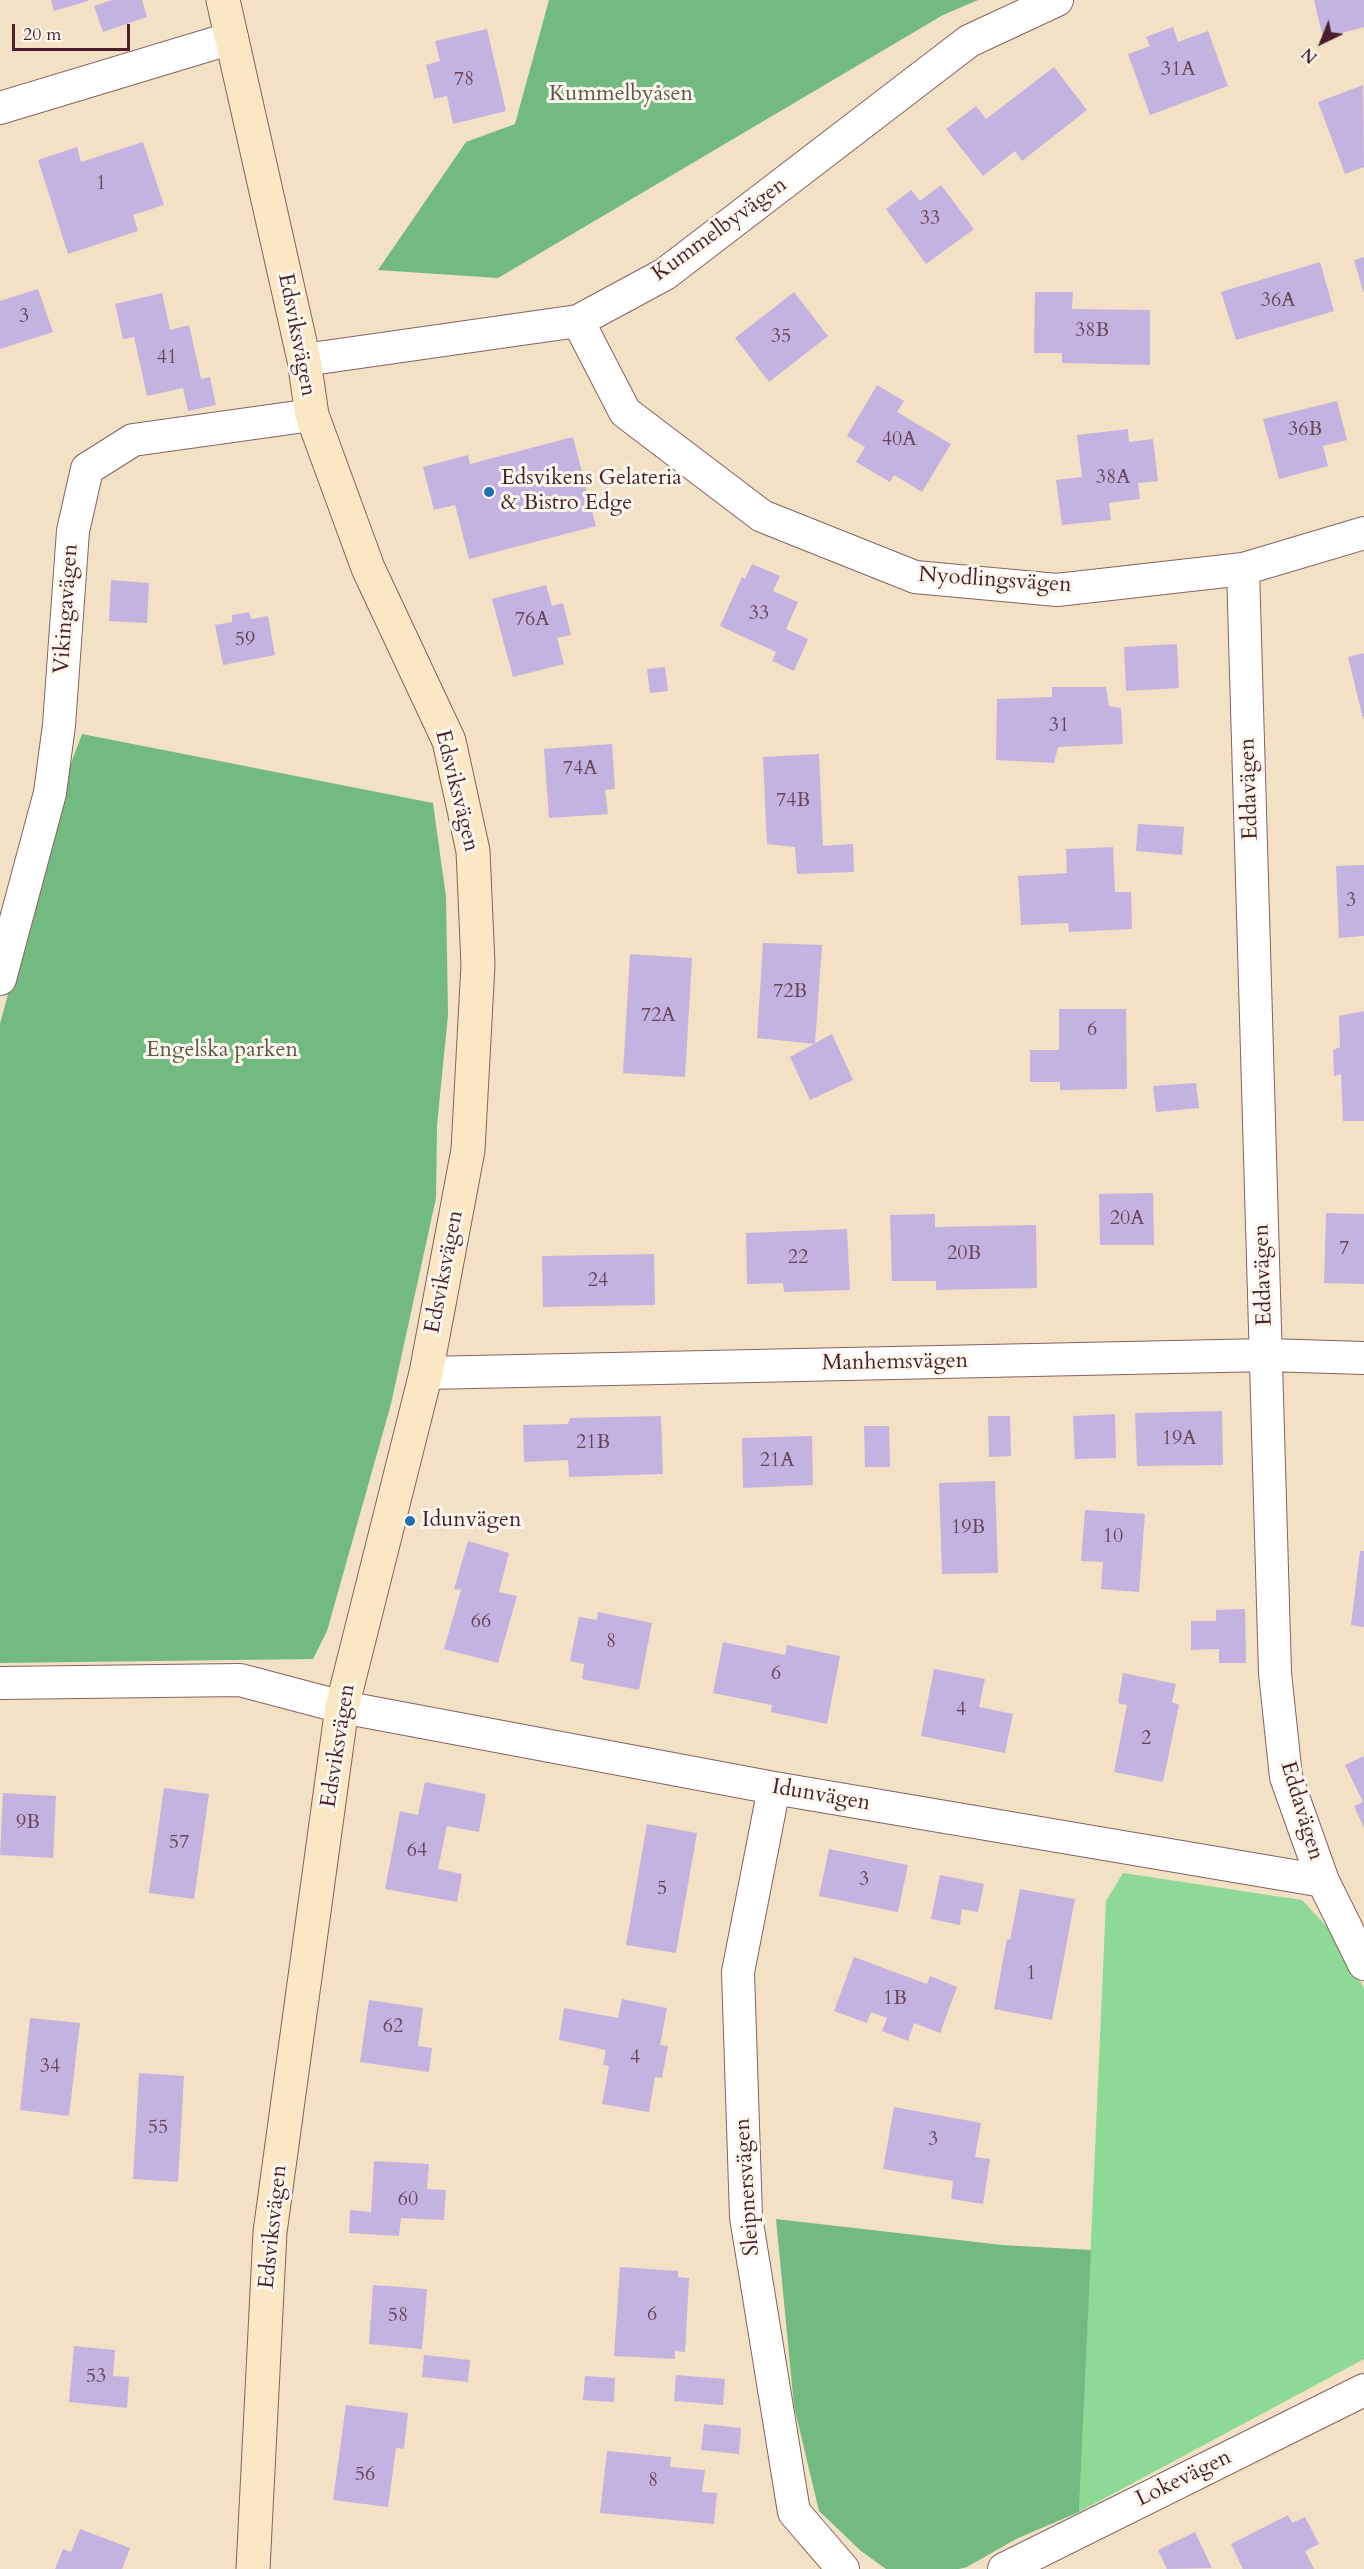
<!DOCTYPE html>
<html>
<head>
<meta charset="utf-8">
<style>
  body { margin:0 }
  #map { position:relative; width:1364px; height:2569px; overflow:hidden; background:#f2e1c4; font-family:Cardo,serif }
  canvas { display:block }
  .north { position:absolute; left:1292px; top:12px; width:60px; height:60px; -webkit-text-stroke:4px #fbf7ec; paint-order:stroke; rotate:223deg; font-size:16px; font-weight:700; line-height:24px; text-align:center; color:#4a1f2b }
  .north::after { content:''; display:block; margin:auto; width:21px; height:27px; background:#4a1f2b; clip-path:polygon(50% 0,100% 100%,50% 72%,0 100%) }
  .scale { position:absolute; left:12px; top:24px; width:118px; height:27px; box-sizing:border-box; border:3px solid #4a1f2b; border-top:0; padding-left:8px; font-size:18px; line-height:21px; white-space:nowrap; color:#4a1f2b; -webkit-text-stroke:4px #fbf7ec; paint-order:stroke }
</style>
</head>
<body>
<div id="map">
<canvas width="1364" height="2569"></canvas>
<div class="north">N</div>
<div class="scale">20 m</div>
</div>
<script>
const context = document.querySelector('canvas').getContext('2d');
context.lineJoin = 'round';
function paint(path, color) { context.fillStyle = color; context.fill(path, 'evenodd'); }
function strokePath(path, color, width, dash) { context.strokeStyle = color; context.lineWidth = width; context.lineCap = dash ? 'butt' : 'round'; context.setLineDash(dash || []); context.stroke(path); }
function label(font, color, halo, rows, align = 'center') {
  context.font = font + ' Cardo,serif'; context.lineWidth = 6; context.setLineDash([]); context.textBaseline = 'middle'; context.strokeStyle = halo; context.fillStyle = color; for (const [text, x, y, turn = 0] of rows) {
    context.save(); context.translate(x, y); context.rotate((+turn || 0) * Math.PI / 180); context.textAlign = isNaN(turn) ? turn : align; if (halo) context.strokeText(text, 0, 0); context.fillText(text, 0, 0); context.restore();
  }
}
paint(new Path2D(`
  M1123,1873L1302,1900L1344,1945L1364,1989V2359L1079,2512L1106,1901Z`), '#8dda97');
paint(new Path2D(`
  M549,0H978L943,15L498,278L378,270L466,142L515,124Z
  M82,734L433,803L446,897L448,1015L437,1125L436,1198L391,1404L327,1631L313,1659L0,1663V1024L65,779Z
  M776,2219L1002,2245L1091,2250L1079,2512L1016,2539L967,2567L959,2569H886L861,2551L819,2511L794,2406Z`), '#72ba80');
paint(new Path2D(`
  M51,0H88V1L54,11Z
  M112,0H142L147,17L103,32L94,6Z
  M1314,0H1364V27L1323,38Z
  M1173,27L1178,42L1208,31L1228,86L1150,115L1128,54L1150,46L1146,37Z
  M487,29L506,111L453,124L447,96L434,99L426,65L440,61L435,41Z
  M1054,67L1087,110L1022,161L1015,151L983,176L946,129L976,106L986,119Z
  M1363,85L1364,167L1345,174L1318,102Z
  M143,142L164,205L133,215L138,231L68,254L38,160L77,147L81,162Z
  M941,185L974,229L926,264L886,209L911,190L920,201Z
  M1364,257V291H1363L1354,260Z
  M1320,262L1334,311L1236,340L1221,292Z
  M38,289L53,332L0,349V301Z
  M794,292L828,336L769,382L735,338Z
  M1035,292H1073L1072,309L1150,310V365L1062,363V353H1034Z
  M162,293L170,330L189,325L201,379L210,377L216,405L188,411L183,388L147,396L134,337L123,339L115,304Z
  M877,385L904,401L897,412L951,444L922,492L894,475L890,482L856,462L865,447L847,436Z
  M1337,401L1347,440L1323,446L1328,466L1279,479L1263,419Z
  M1128,429L1129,442L1153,439L1158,481L1138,483L1140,499L1109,503L1111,520L1062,525L1056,480L1082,477L1077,435Z
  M573,437L596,526L469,559L455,505L434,510L423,467L468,455L470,464Z
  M752,564L780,576L773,591L798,602L786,629L808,639L794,671L772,661L776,652L720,626L742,577L745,579Z
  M111,580L149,583L147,623L109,621Z
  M546,585L552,606L563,603L571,635L557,638L564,664L513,677L492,599Z
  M249,612L251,619L268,616L275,655L223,665L215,625L232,622V615Z
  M1177,644L1179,688L1126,691L1124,647Z
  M1364,653V719H1363L1348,657Z
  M665,667L668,691L650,693L647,669Z
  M1052,687H1106L1109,706L1121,708L1123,744L1058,747L1054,763L996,760L997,699L1052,697Z
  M612,744L615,789L605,790L608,814L549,818L544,749Z
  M819,754L823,846L853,844L854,872L797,874L795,847L767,844L763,757Z
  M1138,824L1184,827L1182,855L1136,851Z
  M1113,847L1115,892H1131L1132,929L1069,932L1068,923L1021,925L1018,876L1067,873L1066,849Z
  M1364,865V936L1339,938L1336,866Z
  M763,943L822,945L815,1044L757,1038Z
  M630,954L692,958L685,1077L623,1073Z
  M1059,1009H1126L1127,1089L1060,1090V1082H1030V1050H1059Z
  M1364,1011V1121H1343L1341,1074L1334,1076L1333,1050L1340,1047L1339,1016Z
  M832,1034L853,1080L810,1100L790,1057Z
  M1196,1083L1199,1108L1156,1112L1153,1086Z
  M1153,1193L1154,1245H1100L1099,1194Z
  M1326,1213L1364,1214V1284L1324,1283Z
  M935,1214V1227L1036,1225L1037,1288L936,1290V1281H892L890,1215Z
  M847,1229L850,1290L784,1292L783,1283L747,1284L746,1233Z
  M654,1254L655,1305L543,1307L542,1256Z
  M1222,1411L1223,1465L1137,1466L1135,1413Z
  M1115,1414L1116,1458L1075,1459L1073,1416Z
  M661,1416L663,1474L569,1477L568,1460L524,1462L523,1425L568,1424L570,1418Z
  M988,1416H1010L1011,1456L989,1457Z
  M864,1426H889L890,1467H865Z
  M812,1436L813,1485L743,1488L742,1438Z
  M995,1481L998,1573L942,1574L939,1483Z
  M1085,1510L1145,1514L1139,1592L1101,1589L1103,1562L1081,1561Z
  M468,1541L509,1553L499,1592L517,1596L498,1663L444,1649L461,1590L454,1589Z
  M1360,1551H1364V1627L1351,1625Z
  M1245,1609L1246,1663H1219V1649L1191,1650V1621H1216V1610Z
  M598,1612L652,1623L639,1690L582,1679L584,1664L570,1661L579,1617L597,1620Z
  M723,1642L785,1655L787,1645L840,1656L827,1724L771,1712L772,1705L713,1693Z
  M934,1669L985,1679L979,1707L1013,1714L1005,1753L921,1736Z
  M1123,1673L1176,1684L1172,1702L1179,1705L1163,1782L1114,1772L1127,1705L1118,1703Z
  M1364,1756V1828L1354,1806L1363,1802L1345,1765Z
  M425,1782L486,1794L479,1832L447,1826L438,1869L462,1874L457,1902L385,1889L400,1811L418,1815Z
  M164,1788L209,1794L194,1899L149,1893Z
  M3,1793L56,1796L53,1858L0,1855Z
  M647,1824L697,1833L676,1953L626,1945Z
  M829,1849L908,1865L898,1912L819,1896Z
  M940,1875L984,1884L978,1912L962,1909L960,1925L931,1919Z
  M1020,1889L1075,1899L1052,2020L994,2009L1007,1939L1010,1940Z
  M854,1957L927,1984L930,1976L957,1987L940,2033L914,2023L908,2041L882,2031L887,2018L871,2012L867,2023L834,2011Z
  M622,1999L667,2008L660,2045L668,2046L662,2078L655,2077L649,2112L602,2104L609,2066L603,2065L606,2050L559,2040L564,2008L618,2018Z
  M369,2000L423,2008L418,2046L432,2048L429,2072L360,2062Z
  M30,2018L80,2023L69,2116L20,2110Z
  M139,2073L184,2076L178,2182L133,2179Z
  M894,2107L981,2123L975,2157L990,2159L983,2204L951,2199L953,2181L883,2169Z
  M374,2161L429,2164L427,2189L446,2190L444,2220L401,2218L399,2236L349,2233L350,2210L371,2212Z
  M620,2267L678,2271V2277L689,2278L685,2352L675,2351V2359L614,2356Z
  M373,2285L427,2289L422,2349L369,2344Z
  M74,2346L115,2350L113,2376L129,2377L127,2408L69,2402Z
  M424,2355L470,2360L468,2382L422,2377Z
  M676,2375L725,2379L723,2405L674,2401Z
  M585,2376L615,2378L614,2402L583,2400Z
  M346,2405L408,2413L404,2449L396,2448L388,2507L333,2500Z
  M704,2424L741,2428L739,2454L701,2450Z
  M607,2451L671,2457L670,2467L705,2470L702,2492L717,2493L714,2524L600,2513Z
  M1288,2515L1292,2523L1305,2517L1319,2544L1305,2551L1314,2569H1243L1231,2544Z
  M80,2529L130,2548L122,2569H55L63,2549L71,2552Z
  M1195,2532L1212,2568L1167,2569L1158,2550Z`), '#c4b3e1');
const street = new Path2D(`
  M0,108L232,38
  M578,321L625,412L762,516L915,577L1057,590L1243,569L1364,533
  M304,360L578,321L665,274L969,41L1057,0
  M1243,569L1275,1673L1286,1777L1323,1881L1364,1964
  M0,979L50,793L59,725L73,531L87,469L133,440L312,415
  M426,1373L1267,1355L1364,1358
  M0,1683L240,1680L342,1707L774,1788L1323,1881
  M774,1788L738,1972L746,2217L794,2512L843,2569
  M1004,2569L1364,2390`);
const secondary = new Path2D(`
  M223,0L304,360L312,415L368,568L449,741L473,851L478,965L468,1150L426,1373L342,1707L270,2232L253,2569`);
strokePath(street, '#856361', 34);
strokePath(secondary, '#856361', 35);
strokePath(street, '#fff', 32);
strokePath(secondary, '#fae7c3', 33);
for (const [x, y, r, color] of [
  [489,492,6,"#1f6fb2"],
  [410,1521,6,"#1f6fb2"]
]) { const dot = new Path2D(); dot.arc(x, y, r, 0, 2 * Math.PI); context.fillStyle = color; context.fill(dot); strokePath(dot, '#fbf7ec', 2); }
label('20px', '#684458', null, [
  ["31A",1178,70],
  ["78",464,80],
  ["1",101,184],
  ["33",930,219],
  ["36A",1278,301],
  ["3",24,317],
  ["38B",1092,331],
  ["35",781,337],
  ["41",167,358],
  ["36B",1305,430],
  ["40A",899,440],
  ["38A",1113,478],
  ["33",759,614],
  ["76A",532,620],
  ["59",245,640],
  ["31",1059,726],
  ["74A",580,769],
  ["74B",793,801],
  ["3",1351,901],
  ["72B",790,992],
  ["72A",658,1016],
  ["6",1092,1030],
  ["20A",1127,1219],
  ["7",1344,1249],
  ["20B",964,1254],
  ["22",798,1258],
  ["24",598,1281],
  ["19A",1179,1439],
  ["21B",593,1443],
  ["21A",777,1461],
  ["19B",968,1528],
  ["10",1113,1537],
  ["66",481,1622],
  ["8",611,1642],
  ["6",776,1674],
  ["4",961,1710],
  ["2",1146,1739],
  ["9B",28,1823],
  ["57",179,1843],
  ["64",417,1851],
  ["3",864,1880],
  ["5",662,1889],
  ["1",1031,1974],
  ["1B",895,1999],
  ["62",393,2027],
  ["4",635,2058],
  ["34",50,2067],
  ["55",158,2128],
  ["3",933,2140],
  ["60",408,2200],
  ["6",652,2315],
  ["58",398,2316],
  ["53",96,2377],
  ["56",365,2475],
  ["8",653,2481]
]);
label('22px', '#5e574b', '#fbf7ec', [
  ["Kummelbyåsen",621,95],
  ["Engelska parken",222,1051]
]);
label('22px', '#4a1f2b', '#fbf7ec', [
  ["Kummelbyvägen",720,230,-36],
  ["Edsviksvägen",296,335,79],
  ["Nyodlingsvägen",995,581,4],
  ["Vikingavägen",67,609,-86],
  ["Eddavägen",1250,789,-92],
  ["Edsviksvägen",456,791,76],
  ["Edsviksvägen",445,1272,-79],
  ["Eddavägen",1264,1275,-92],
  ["Manhemsvägen",895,1363,-1],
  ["Edsviksvägen",339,1746,-81],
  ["Idunvägen",821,1796,10],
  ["Eddavägen",1301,1811,73],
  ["Sleipnersvägen",748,2187,-94],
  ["Edsviksvägen",274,2227,-84],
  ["Lokevägen",1184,2479,-26]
]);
label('22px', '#4a1f2b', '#fbf7ec', [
  ["Edsvikens Gelateria",501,479],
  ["& Bistro Edge",501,504],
  ["Idunvägen",422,1521]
], 'left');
</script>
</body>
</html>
